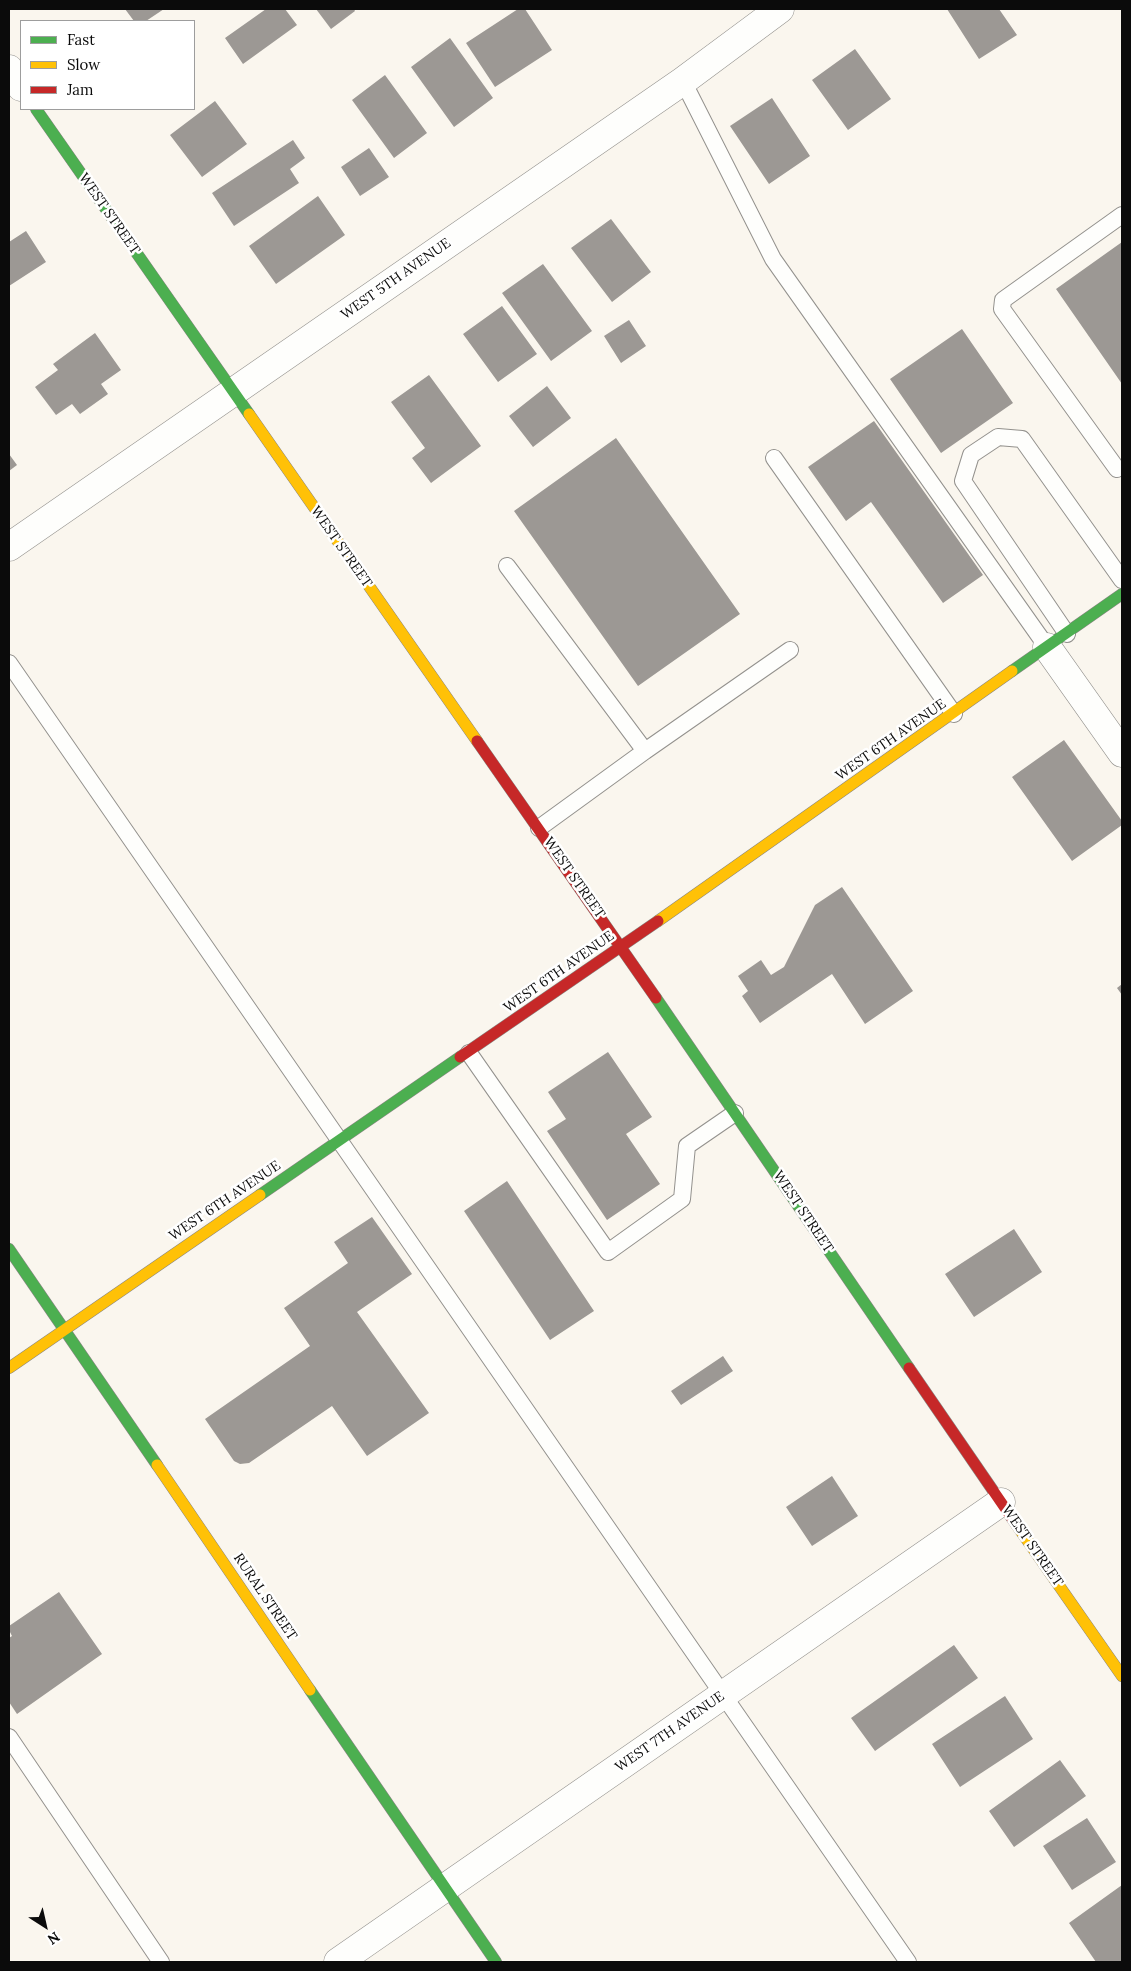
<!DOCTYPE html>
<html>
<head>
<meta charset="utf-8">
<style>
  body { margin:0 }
  #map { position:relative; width:1131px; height:1971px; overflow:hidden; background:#faf6ee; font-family:Lora,serif }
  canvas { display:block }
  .frame { position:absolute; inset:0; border:10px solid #0b0b0b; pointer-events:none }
  .legend { position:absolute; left:20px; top:20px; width:175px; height:90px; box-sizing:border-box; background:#fff; border:1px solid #9d9d9d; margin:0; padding:6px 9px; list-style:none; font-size:15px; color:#0b0b0b }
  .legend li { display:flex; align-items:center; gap:10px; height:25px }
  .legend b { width:25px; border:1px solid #9d9d9d }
  .north { position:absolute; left:20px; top:1901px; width:50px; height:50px; -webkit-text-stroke:4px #fff; paint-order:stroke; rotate:145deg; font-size:14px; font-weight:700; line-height:20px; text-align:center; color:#0b0b0b }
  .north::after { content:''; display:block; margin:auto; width:18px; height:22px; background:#0b0b0b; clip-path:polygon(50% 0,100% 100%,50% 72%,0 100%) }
</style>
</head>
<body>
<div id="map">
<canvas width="1131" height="1971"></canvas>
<div class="frame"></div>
<ul class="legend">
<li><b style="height:6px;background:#4caf50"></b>Fast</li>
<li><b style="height:6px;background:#ffc107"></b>Slow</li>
<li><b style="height:6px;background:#c62828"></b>Jam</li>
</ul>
<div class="north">N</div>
</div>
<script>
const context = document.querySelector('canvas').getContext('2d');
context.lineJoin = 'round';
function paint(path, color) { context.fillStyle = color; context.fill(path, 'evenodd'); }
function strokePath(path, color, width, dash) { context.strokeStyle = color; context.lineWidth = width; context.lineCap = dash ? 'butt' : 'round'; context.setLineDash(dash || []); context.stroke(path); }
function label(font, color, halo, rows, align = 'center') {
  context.font = font + ' Lora,serif'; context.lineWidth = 5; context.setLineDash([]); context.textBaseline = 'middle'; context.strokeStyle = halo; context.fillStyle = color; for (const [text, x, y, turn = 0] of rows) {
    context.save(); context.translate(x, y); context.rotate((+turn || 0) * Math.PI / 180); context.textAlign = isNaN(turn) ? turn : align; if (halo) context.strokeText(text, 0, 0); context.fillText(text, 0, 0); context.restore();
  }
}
paint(new Path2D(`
  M125,9H164L146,21H134Z
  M266,9H285L297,25L243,64L225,38Z
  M316,9H354L355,11L331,29Z
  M518,9H525L552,50L495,87L466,43Z
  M947,9H999L1017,35L979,59Z
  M450,38L493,98L454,127L411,67Z
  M855,49L891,99L848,130L812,80Z
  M385,75L427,133L394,158L352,100Z
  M772,98L810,156L769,184L730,126Z
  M215,101L247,144L202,177L170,135Z
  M293,140L305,158L290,169L299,183L234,226L212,193Z
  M369,148L389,177L360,196L341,167Z
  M318,196L345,235L276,284L249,246Z
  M611,219L651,272L612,302L571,248Z
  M26,231L46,262L9,286V242Z
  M1122,242V384L1056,289Z
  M543,264L592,331L551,361L502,293Z
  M502,306L537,354L498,382L463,334Z
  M629,320L646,346L621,363L604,336Z
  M962,329L1013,403L941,453L890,379Z
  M95,333L121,370L101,384L108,394L80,414L72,404L56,415L35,387L58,370L53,364Z
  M429,375L481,446L431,483L412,458L425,448L391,402Z
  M547,386L571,418L533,447L509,416Z
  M874,421L983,575L943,603L871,502L846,521L808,467Z
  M616,438L740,614L638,686L514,511Z
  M9,454L17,465L9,471Z
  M1064,740L1122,821V825L1072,861L1012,777Z
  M842,887L913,991L865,1024L832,974L760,1023L742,996L748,991L738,976L761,960L771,975L784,967L815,905Z
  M1122,984V995L1117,988Z
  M608,1052L652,1117L626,1134L660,1184L607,1220L547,1131L566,1119L548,1092Z
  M507,1181L594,1311L550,1340L464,1211Z
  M372,1217L412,1274L357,1312L429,1413L367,1456L332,1406L249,1463L240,1464L234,1461L205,1419L310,1346L284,1308L348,1263L334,1242Z
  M1014,1229L1042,1272L974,1317L945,1274Z
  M723,1356L733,1371L681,1405L671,1391Z
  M832,1476L858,1516L812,1546L786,1507Z
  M59,1592L102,1654L17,1714L9,1702V1638L12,1636L9,1630V1626Z
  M954,1645L978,1678L875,1751L851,1718Z
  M1005,1696L1033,1739L960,1787L932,1744Z
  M1060,1760L1086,1796L1014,1847L989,1811Z
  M1087,1818L1116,1862L1072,1890L1043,1846Z
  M1122,1885V1962H1096L1069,1923Z`), '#9c9894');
const lane = new Path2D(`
  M683,81L773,259L1047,647
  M774,458L954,714
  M1117,469L1002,309L1003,300L1122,215
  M507,566L645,751L539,828
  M1067,634L963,481L971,455L998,437L1022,439L1122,580
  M9,663L908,1962
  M645,751L790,650
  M469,1053L608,1252L682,1199L687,1146L735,1113
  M9,1737L161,1962`);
const street = new Path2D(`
  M9,69L21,87
  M9,547L683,81L780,9
  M1047,647L1122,753
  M338,1962L1001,1502`);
const fast = new Path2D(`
  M36,109L249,414
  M1012,671L1122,594
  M656,998L909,1368
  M260,1195L460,1057
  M9,1249L157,1465
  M310,1690L496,1962`);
const slow = new Path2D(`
  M249,414L477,741
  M658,921L1012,671
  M9,1368L260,1195
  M157,1465L310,1690
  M1016,1524L1122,1676`);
const jam = new Path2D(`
  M477,741L656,998
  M460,1057L658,921
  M909,1368L1016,1524`);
strokePath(lane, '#93918d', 18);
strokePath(street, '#93918d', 29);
strokePath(fast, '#898784', 12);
strokePath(slow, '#898784', 12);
strokePath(jam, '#898784', 12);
strokePath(lane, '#fefefc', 16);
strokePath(street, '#fefefc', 28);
strokePath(fast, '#4caf50', 11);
strokePath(slow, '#ffc107', 11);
strokePath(jam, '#c62828', 11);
label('14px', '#0b0b0b', '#fff', [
  ["WEST STREET",109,214,55],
  ["WEST 5TH AVENUE",396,279,-35],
  ["WEST STREET",341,547,55],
  ["WEST 6TH AVENUE",891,740,-35],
  ["WEST STREET",574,878,55],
  ["WEST 6TH AVENUE",559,972,-35],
  ["WEST 6TH AVENUE",225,1201,-34],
  ["WEST STREET",803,1212,56],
  ["WEST STREET",1032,1546,55],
  ["RURAL STREET",265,1597,56],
  ["WEST 7TH AVENUE",670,1732,-35]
]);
</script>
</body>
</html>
